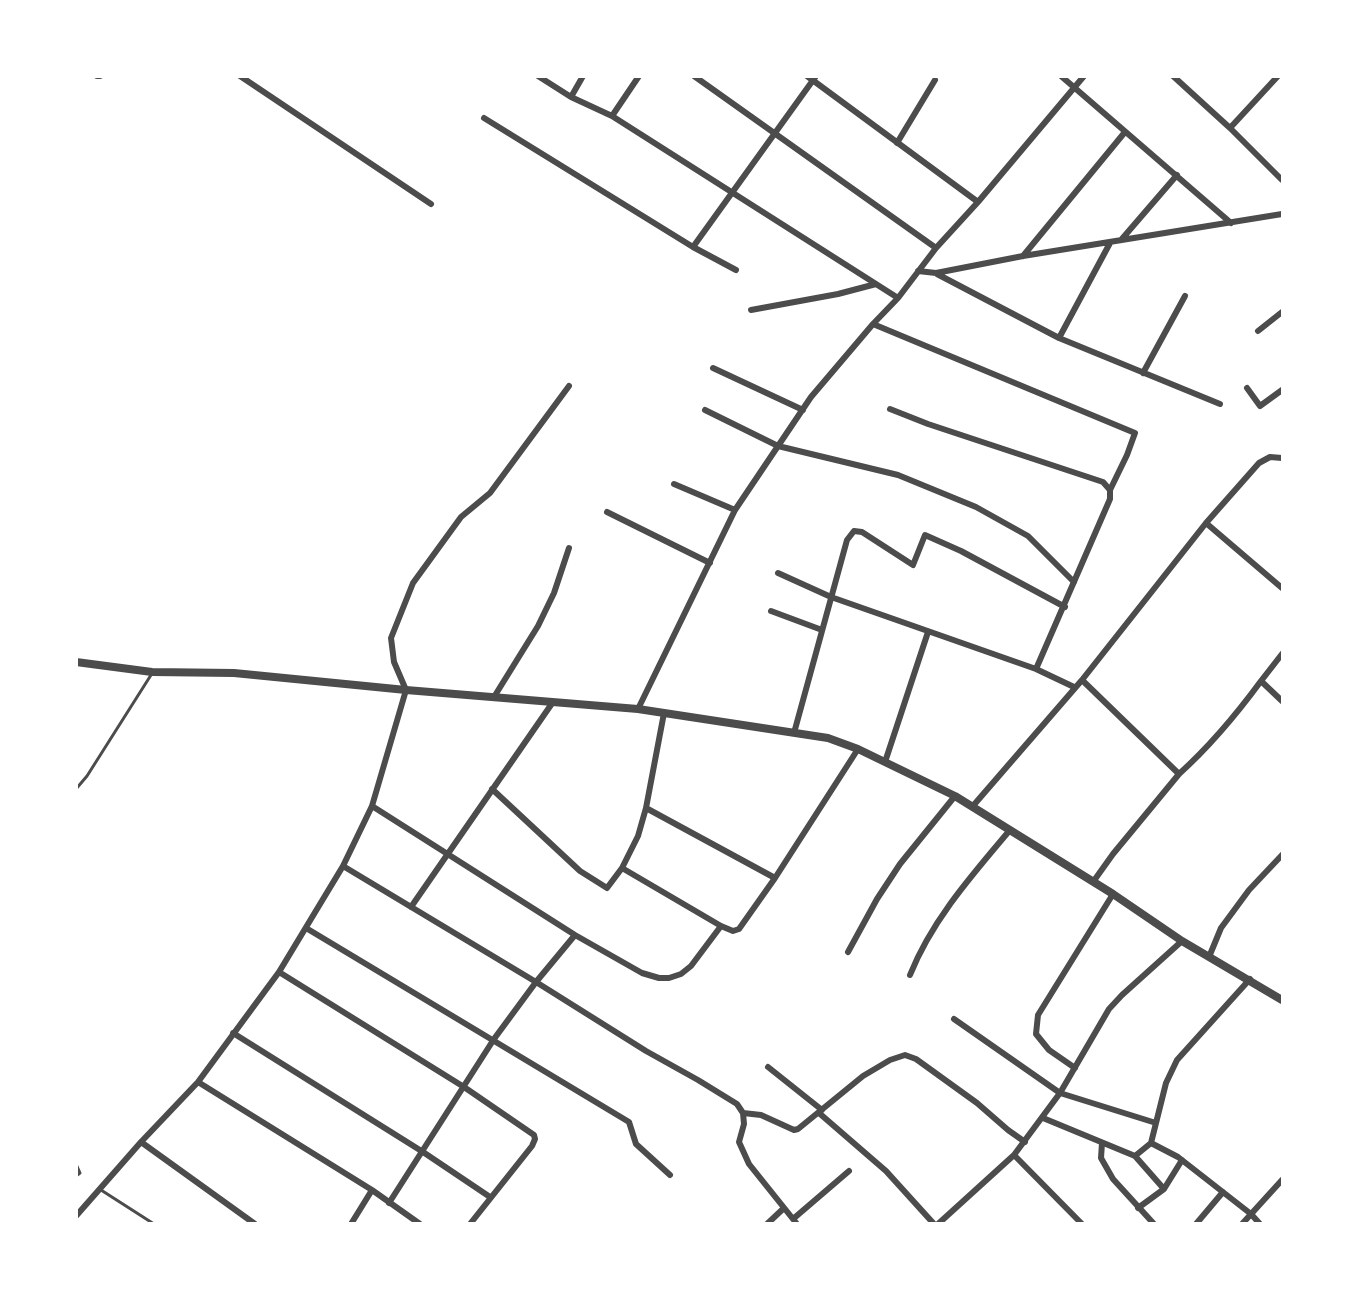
<!DOCTYPE html>
<html>
<head>
<meta charset="utf-8">
<style>
  body { margin:0 }
  #map { position:relative; width:1359px; height:1300px; overflow:hidden; background:#fff; font-family:Mulish,sans-serif }
  canvas { display:block }
  .frame { position:absolute; inset:0; border:78px solid #fff; pointer-events:none }
</style>
</head>
<body>
<div id="map">
<canvas width="1359" height="1300"></canvas>
<div class="frame"></div>
</div>
<script>
const context = document.querySelector('canvas').getContext('2d');
context.lineJoin = 'round';
function strokePath(path, color, width, dash) { context.strokeStyle = color; context.lineWidth = width; context.lineCap = dash ? 'butt' : 'round'; context.setLineDash(dash || []); context.stroke(path); }
strokePath(new Path2D(`
  M76,789L87,776L151,675
  M76,1164L80,1173L76,1176
  M101,1190L154,1224`), '#4c4c4c', 3);
strokePath(new Path2D(`
  M97,76H100
  M240,76L431,204
  M538,76L571,97L612,116L898,298
  M694,76L936,248
  M807,76L978,202
  M1061,76L1231,223
  M1173,76L1230,128L1282,180
  M571,97L583,76
  M612,116L639,76
  M484,118L693,247L736,270
  M1230,128L1278,76
  M897,143L935,80
  M1121,240L1177,175
  M693,247L816,76
  M1023,256L1125,132
  M918,271L936,273L1023,256L1282,214
  M937,274L1059,338L1110,243
  M751,310L838,294L876,284
  M873,324L1135,433L1127,455L1110,490
  M1258,331L1282,312
  M1059,338L1220,404
  M713,368L803,410
  M1143,373L1185,296
  M1247,388L1260,406L1282,390
  M890,409L928,424L1103,482L1110,490V499L1036,669
  M705,410L778,446L898,475L976,507L1028,536L1074,582
  M674,484L735,510
  M607,512L710,563
  M1206,523L1282,588
  M778,573L831,597L1036,669L1074,687
  M771,611L822,630
  M1282,654L1261,681L1282,701
  M1082,680L1179,774L1113,854L1093,882
  M494,697L538,626L554,593L569,548
  M638,709L735,510L811,397L873,324L898,298L936,248L978,202L1084,76
  M664,713L646,808L775,878L858,749
  M794,733L847,540L854,531L862,532L913,565L925,535L961,551L1065,607
  M885,762L928,632
  M1179,774C1210,746 1236,715 1261,681
  M492,789L580,871L607,888L622,868
  M372,806L575,935L642,973L659,978H669L681,974L691,966L721,926
  M972,807L1082,680L1206,523L1259,463L1270,457L1282,458
  M646,808L638,836L622,868L721,926L733,931L739,929L775,878
  M343,866L536,982L646,1051L698,1080L737,1104L743,1113L744,1124L739,1142L749,1164L797,1224
  M411,907L553,702
  M306,928L629,1122L636,1144L670,1175
  M848,952L877,899L900,864L955,796
  M1209,957L1221,928L1249,890L1282,855
  M279,972L464,1087L534,1135L535,1139L532,1146L470,1224
  M910,975C932,920 972,875 1010,830
  M954,1019L1060,1093L1156,1123
  M233,1033L423,1152L490,1197
  M768,1067L822,1110
  M1075,1068L1049,1050L1036,1034L1038,1015L1113,894
  M198,1082L372,1190L420,1224
  M743,1113L761,1115L794,1130L798,1129L863,1076L890,1060L905,1055L916,1059L977,1103L1008,1130L1025,1142
  M819,1113L886,1171L934,1224
  M1043,1118L1135,1156L1151,1143L1166,1083L1177,1060L1250,979
  M141,1142L255,1224
  M1102,1143L1101,1158L1113,1179L1154,1224
  M1151,1143L1178,1157L1251,1214L1260,1224
  M1014,1155L1082,1224
  M1135,1156L1164,1189
  M389,1203L494,1039L536,982L575,935
  M1138,1208L1164,1189L1182,1160
  M76,1216L141,1142L198,1082L279,972L343,866L372,806L406,690L394,662L391,638L413,583L461,517L490,493L569,386
  M793,1219L849,1171
  M351,1224L372,1190
  M767,1224L784,1208
  M938,1224L1014,1155L1060,1093L1109,1009L1122,995L1182,941
  M1196,1224L1223,1192
  M1242,1224L1282,1180`), '#4c4c4c', 6);
strokePath(new Path2D(`
  M76,662L152,672L234,673L406,690L638,709L828,738L858,749L955,796L1113,894L1182,941L1282,1000`), '#4c4c4c', 8);
</script>
</body>
</html>
